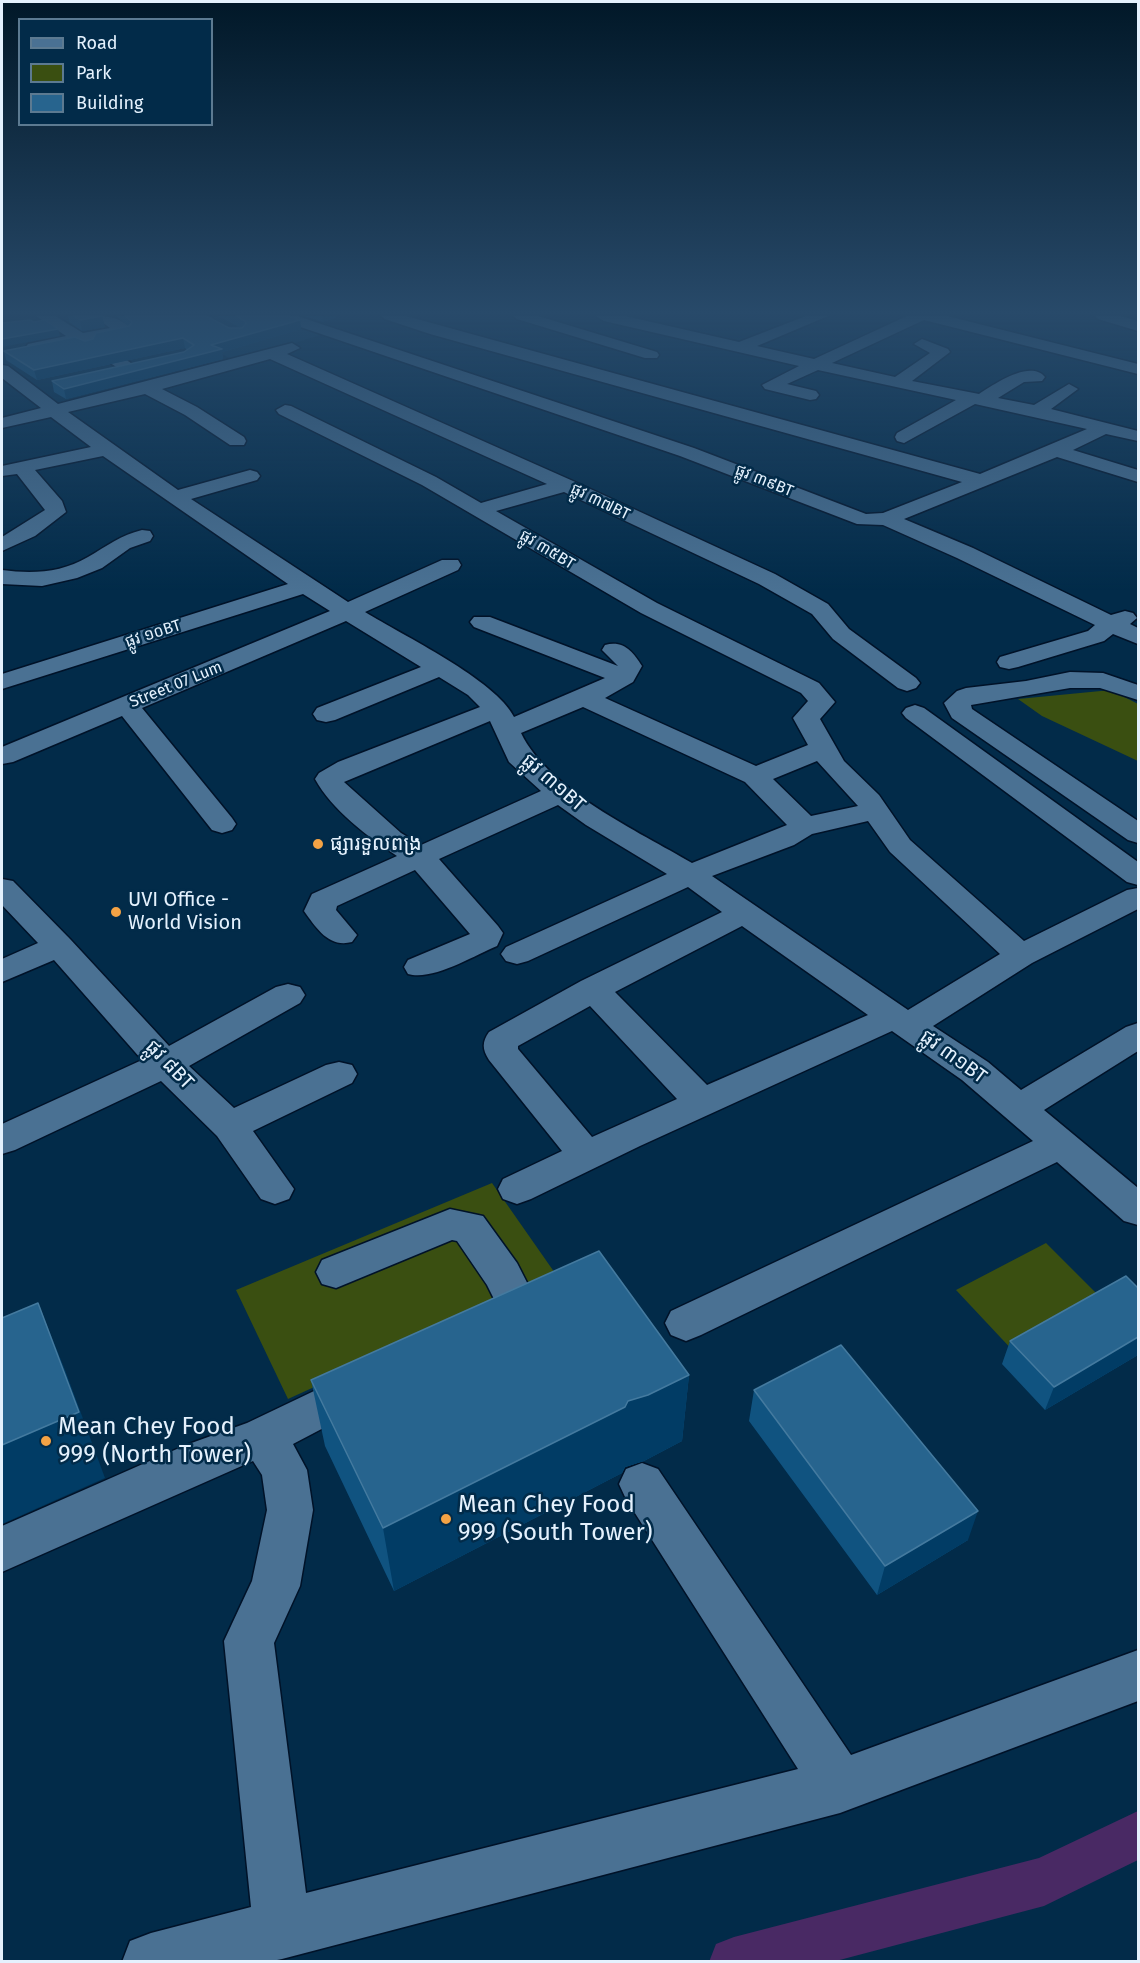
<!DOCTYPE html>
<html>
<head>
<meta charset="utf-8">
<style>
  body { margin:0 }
  #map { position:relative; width:1140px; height:1963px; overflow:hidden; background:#022b49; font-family:"Fira Sans",sans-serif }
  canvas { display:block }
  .frame { position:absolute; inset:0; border:3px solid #e4f1fd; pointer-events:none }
  .legend { position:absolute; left:18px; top:18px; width:195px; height:108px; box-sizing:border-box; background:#022b49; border:2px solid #5c7a91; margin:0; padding:8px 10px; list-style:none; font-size:18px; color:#e4f1fd }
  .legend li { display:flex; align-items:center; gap:12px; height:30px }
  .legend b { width:30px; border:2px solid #5c7a91 }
</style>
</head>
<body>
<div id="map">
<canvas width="1140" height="1963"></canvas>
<div class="frame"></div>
<ul class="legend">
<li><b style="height:8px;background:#4a7193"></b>Road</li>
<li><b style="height:16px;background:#3a4f11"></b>Park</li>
<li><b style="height:16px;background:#27648e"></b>Building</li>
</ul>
</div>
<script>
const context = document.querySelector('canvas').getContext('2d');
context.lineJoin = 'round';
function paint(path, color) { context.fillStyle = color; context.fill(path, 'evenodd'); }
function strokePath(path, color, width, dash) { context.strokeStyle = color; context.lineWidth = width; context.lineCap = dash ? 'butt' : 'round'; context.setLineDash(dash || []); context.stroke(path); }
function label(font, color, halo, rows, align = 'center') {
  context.font = font + ' "Fira Sans","Noto Sans Khmer",sans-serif'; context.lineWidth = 5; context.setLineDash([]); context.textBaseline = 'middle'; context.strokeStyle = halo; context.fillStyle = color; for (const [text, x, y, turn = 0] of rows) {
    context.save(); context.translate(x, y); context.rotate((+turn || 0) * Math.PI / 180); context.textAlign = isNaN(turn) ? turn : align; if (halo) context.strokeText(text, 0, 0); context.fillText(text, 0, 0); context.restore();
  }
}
paint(new Path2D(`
  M143,316H272L324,334L236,361Z`), '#053658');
paint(new Path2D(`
  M1111,690L1138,704V761L1042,716L1018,699Z
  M492,1183L557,1276L288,1399L236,1290Z
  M1046,1243L1107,1304L1016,1354L956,1290Z`), '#3a4f11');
paint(new Path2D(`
  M1138,1811V1860L1044,1906L832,1962H709L716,1944L734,1937L1039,1858Z`), '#492964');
const minor = new Path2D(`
  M36,316H55L83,333L110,328L94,316C110,316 122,318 132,330L130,333L96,340L137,367L129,372L123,371L78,343L34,352L28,350L26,347L28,344L66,336Z
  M274,316H297L694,448L866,514L883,513L962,482L430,334L385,319L382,316H406L980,474L1087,429L975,404L904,443L897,441L895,437L897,433L956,400L818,370L787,384L816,391L819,395L816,399L810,400L765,389L762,385L799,366L604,321L596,316H625L739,342L806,316H828L757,346L814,359L907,316H947L1138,364V374L924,320L832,363L895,377L930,353L914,344L922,339L948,349L950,352L912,381L979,394C993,385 1030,359 1045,377L1042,381L1024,382L998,398L1034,405L1069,384L1078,389L1051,409L1138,431V441L1106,434L1073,450L1138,470V482L1057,457L904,519L973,548L1111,615L1125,611L1133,613L1137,618L1130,624L1138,628V644L1113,634L1104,641L1018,667L1009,669L1000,667L997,662L1000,657L1088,631L1095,625L957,558L883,525L857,524L680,456L277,319Z
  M514,316H538L657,352L659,355L657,358H645L517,319Z
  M1095,316H1120L1138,321V331L1098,319Z
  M292,343L300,348L287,354L573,481L775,574L828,604L849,629L916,678L920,683L916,688L907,691L898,688L833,639L812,614L759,584L564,492L496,511L657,603L819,683L835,702L820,719L844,761L879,795L910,840L1024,941L1127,890L1138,888V909L1032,963L933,1026L988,1062L1021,1090L1126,1027L1138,1023V1051L1044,1110L1138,1188V1225L1124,1221L1057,1162L701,1335L686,1341L671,1335L665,1323L671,1311L1033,1141L962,1080L892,1031L640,1146L531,1199L517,1204L503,1199L498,1189L503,1179L562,1151L489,1060C482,1049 482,1042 489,1032L581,981L722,912L688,887L528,961L517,964L506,961L501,954L506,947L667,874L586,825L558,805L439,859L498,926L503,933L497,946C473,956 433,981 408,974L404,967L408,960L470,934L415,870L337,906L336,910L357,935L352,942C329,948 317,929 304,911L312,894L397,856C368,837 332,810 315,779L319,773L338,762L480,707L468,695L439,677L335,720L326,722L317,720L313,714L317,708L421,667L346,621L142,708L232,818L236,824L232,830L222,833L212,830L122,716L13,762L2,764V747L330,611L303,594L2,689V674L288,584L103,456L35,470L62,501L66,512L35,536L2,551V537L45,510L17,474L2,476V466L91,447L51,417L2,428V418L41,408L2,378V365L8,366L58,404ZM270,359L547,484L481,503L436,477L291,406L285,405L276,410L279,414L422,485L641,613L801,693L808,701L793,718L808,745L756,766L605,698L633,682L642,666C633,652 624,640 605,645L602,650L618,666L490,617H474L470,622L474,627L605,678L514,717C496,680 402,635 365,612L458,570L461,565L458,560H442L348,602L191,499L257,480L260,476L257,472L250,470L178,490L68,412L145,394L185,415L230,445H244L246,441L244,437L197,407L162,389ZM583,707L745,782L787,825L692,863C638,831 549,791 521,733ZM490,721L509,762L541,791L421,845L401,833L344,782ZM817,761L858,806L811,816L773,779ZM868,821L890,852L1000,954L908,1010L712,876L794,845L812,834ZM742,926L868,1015L707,1085L615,992ZM590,1006L677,1099L592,1137L518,1049V1046Z
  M142,530L150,531L153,536L150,541L130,548L102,568L77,578L42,586L2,584V570C32,574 61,573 88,557C107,546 121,535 142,530Z
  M1070,672L1103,673L1138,685V700L1100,688H1070L971,705L972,709L1138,821V843L1128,840L952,718L944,703L957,691L966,688L1026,681Z
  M915,705L924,708L1138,862V885L1127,882L906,718L902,713L906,708Z
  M2,879L13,881L70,939L169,1046L276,987L288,984L300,987L305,995L300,1003L189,1066L234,1108L326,1065L339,1062L352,1065L357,1074L352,1083L253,1131L294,1189L289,1199L275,1204L261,1199L217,1136L161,1081L15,1150L2,1154V1124L142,1060L54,960L2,982V959L38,943L2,905Z
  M450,1209L483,1216L517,1263L540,1308L534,1320L498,1336L483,1331L477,1319L483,1307L495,1301L487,1285L457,1241L452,1240L336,1288L322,1284L316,1272L322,1260Z
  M358,1370L373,1376L380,1389L373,1402L293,1444L307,1470L313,1510L300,1586L274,1643L306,1893L798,1769L626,1499L619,1484L626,1469L642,1463L658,1469L851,1755L1138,1650V1701L840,1813L282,1959L267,1962H122L130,1941L151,1933L251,1907L224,1641L252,1581L267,1510L262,1475L253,1461L2,1572V1526L186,1445L247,1423Z`);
strokePath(minor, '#001228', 3);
paint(minor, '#4a7193');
paint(new Path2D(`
  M68,316H102L105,327L82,331L69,322Z
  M116,316H206L229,328H241L218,316H288L300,320L301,329L222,352L223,359L66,399L54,392L52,381L184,352L187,350L185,348L37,380L6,360L4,351L85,341L93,339L128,326Z
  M304,316H336V318L323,322Z
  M1138,1288V1355L1045,1410L1002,1364L1010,1341Z
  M689,1375L682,1441L644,1461L625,1467L622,1473L394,1591L325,1446L311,1380Z
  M754,1390L968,1540L877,1595L749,1421Z`), '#105380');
paint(new Path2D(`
  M102,316L105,327L82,331L80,320Z
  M322,316H336V318L323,322Z
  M300,320L301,329L222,352L223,359L66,399L64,389L211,345Z
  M58,329L60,336L2,347V339Z
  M183,338L185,348L37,380L34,370Z
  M38,1303L65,1370L105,1478L2,1524V1445Z
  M1138,1337V1355L1045,1410L1054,1387Z
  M689,1375L682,1441L644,1461L625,1467L622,1473L394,1591L383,1528L628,1401Z
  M978,1511L968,1540L877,1595L885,1566Z`), '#013c65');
const building = new Path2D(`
  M74,316H102L80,320Z
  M125,316H206L229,328H242L246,324L245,321L236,316H288L300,320L211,345L222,349L64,389L52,381L184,352L194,345L183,338L34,370L4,351L75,337L85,341L93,339L96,333L129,326L132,322Z
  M30,320L34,322L45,320L58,329L2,339V323Z
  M599,1251L689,1375L648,1395L628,1401L625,1407L383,1528L311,1380Z
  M1126,1276L1138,1288V1337L1054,1387L1010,1341Z
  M38,1303L79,1412L2,1445V1318Z
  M841,1345L978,1511L885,1566L754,1390Z`);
paint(building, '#27648e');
strokePath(building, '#447a9f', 1.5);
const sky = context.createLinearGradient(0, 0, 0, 591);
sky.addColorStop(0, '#011828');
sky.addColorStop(0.53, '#284a6a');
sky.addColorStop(1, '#284a6a00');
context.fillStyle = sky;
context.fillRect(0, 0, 1140, 591);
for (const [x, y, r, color] of [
  [318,844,6,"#f4a345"],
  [116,912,6,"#f4a345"],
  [46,1441,6,"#f4a345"],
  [446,1519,6,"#f4a345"]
]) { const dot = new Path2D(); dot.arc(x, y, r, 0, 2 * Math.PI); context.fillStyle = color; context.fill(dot); strokePath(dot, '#022b49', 2); }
label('16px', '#e4f1fd', '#022b49', [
  ["ផ្លូវ ៣៩BT",764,481,22],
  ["ផ្លូវ ៣៧BT",600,502,26],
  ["ផ្លូវ ៣៥BT",547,550,31],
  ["ផ្លូវ ១០BT",153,634,-18],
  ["Street 07 Lum",176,685,-22]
]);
label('20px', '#e4f1fd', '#022b49', [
  ["ផ្លូវ ៣១BT",553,783,41],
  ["ផ្លូវ ៣១BT",953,1057,36],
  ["ផ្លូវ ៨BT",169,1065,46]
]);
label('20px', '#e4f1fd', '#022b49', [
  ["ផ្សារទួលពង្រ",330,844],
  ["UVI Office -",128,900],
  ["World Vision",128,923]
], 'left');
label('24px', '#e4f1fd', '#022b49', [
  ["Mean Chey Food",58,1427],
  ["999 (North Tower)",58,1455],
  ["Mean Chey Food",458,1505],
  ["999 (South Tower)",458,1533]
], 'left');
</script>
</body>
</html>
